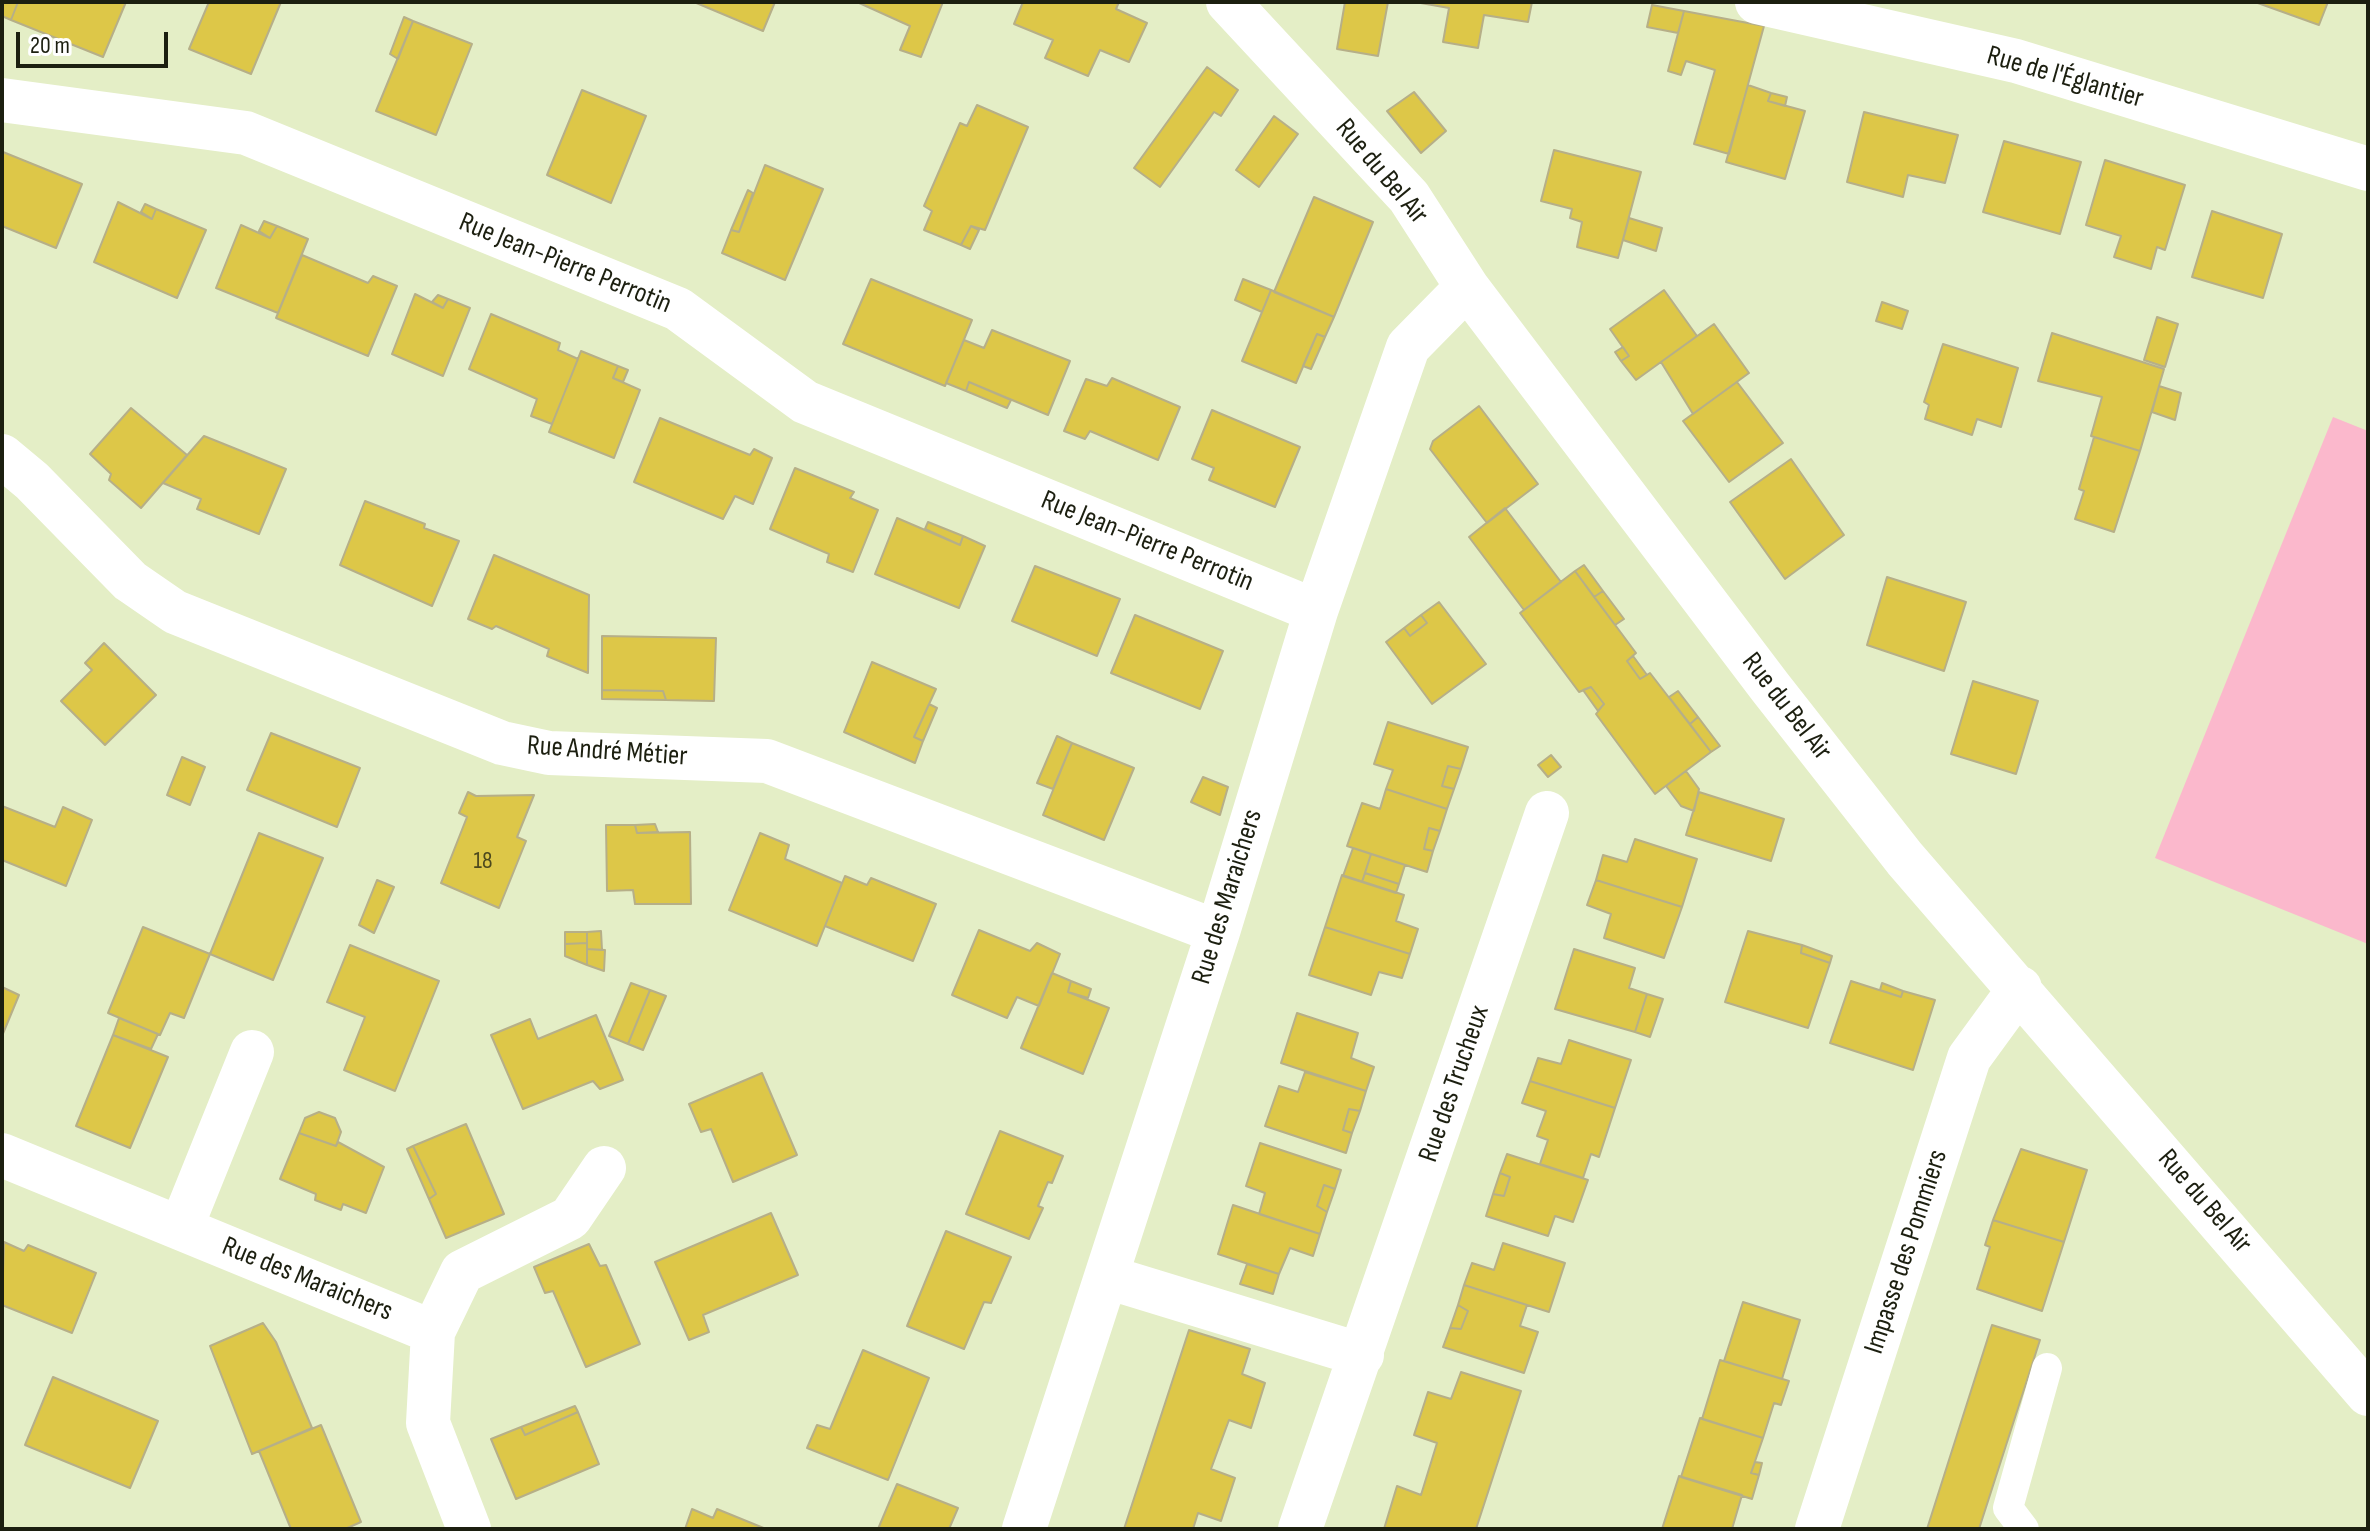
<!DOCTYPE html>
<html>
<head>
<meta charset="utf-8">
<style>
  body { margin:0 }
  #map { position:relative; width:2370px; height:1531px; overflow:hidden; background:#e4eec6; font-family:"Sofia Sans Condensed",sans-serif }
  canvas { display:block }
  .frame { position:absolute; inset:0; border:4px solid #1c1f10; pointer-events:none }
  .scale { position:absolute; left:16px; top:32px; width:152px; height:36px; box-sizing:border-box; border:4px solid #1c1f10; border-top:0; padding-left:10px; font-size:24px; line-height:28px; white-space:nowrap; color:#1c1f10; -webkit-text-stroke:6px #fff; paint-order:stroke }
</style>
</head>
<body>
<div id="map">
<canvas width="2370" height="1531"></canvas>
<div class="frame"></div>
<div class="scale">20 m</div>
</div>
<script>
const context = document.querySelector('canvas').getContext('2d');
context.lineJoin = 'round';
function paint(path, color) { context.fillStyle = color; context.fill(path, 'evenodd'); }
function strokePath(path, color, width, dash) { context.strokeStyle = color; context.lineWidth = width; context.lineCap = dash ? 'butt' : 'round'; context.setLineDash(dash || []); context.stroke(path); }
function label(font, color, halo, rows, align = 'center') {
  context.font = font + ' "Sofia Sans Condensed",sans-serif'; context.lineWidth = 8; context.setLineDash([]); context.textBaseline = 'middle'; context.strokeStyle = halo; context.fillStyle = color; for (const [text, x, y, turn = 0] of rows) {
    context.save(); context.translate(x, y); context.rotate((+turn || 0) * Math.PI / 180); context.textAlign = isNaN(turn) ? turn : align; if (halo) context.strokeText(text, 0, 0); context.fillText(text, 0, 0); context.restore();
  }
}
paint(new Path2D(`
  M2333,417L2368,431V944L2155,858Z`), '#fbb8cc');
const building = new Path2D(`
  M2,2H18L11,20L2,16Z
  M18,2H126L103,57L11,20Z
  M209,2H281L251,74L189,49Z
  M694,2H775L763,31Z
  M857,2H943L921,57L900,50L910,26Z
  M1023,2H1119L1116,9L1147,23L1129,62L1100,50L1088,76L1045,58L1053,40L1014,24Z
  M1345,2H1388L1378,56L1337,49Z
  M1415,2H1532L1528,22L1484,15L1478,48L1443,42L1449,8Z
  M2255,2H2328L2319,25Z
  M1652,5L1684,11L1678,33L1647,27Z
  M1684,11L1764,26L1729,154L1694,144L1715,70L1686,61L1681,75L1668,71Z
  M404,17L413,21L398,59L390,54Z
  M413,21L472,44L436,135L376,111Z
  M1207,67L1238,90L1221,116L1214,112L1160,187L1134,168Z
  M1748,85L1771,93L1768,101L1805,111L1785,179L1726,162Z
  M582,90L646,116L611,203L547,175Z
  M1414,92L1446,131L1421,153L1387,111Z
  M1771,93L1787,97L1785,106L1768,101Z
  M977,105L1028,127L985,230L971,226L961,245L924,230L932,211L924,206L960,123L967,126Z
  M1864,112L1958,135L1945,183L1908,175L1903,197L1847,182Z
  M1274,116L1298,134L1259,187L1236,170Z
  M2004,141L2081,162L2060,234L1983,212Z
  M1554,150L1641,172L1618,258L1577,247L1582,222L1570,218L1572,209L1541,201Z
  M3,152L82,184L56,248L2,226Z
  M2105,160L2185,185L2165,250L2157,247L2151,269L2114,257L2121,236L2086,225Z
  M765,165L823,189L785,280L722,253L731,230L739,232Z
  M748,190L753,193L739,232L731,230Z
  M1314,197L1373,222L1334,317L1274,292Z
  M118,202L152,219L156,209L206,230L177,298L94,262Z
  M145,204L156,209L152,219L141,212Z
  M2212,211L2282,234L2263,298L2192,277Z
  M1629,218L1662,228L1656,251L1623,240Z
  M264,221L277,226L270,238L259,231Z
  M241,225L270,238L277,226L308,239L278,313L216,288Z
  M971,226L979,230L970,249L961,245Z
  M302,255L368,283L373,276L397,286L368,356L276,318Z
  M871,279L972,320L945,386L843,344Z
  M1243,279L1271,290L1262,312L1235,300Z
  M1271,290L1334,317L1325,337L1317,334L1296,383L1242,361Z
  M1664,290L1697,336L1636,380L1621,361L1629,356L1610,329Z
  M415,294L443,308L448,299L470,308L443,376L392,354Z
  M438,295L448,299L443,308L432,302Z
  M1882,302L1908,311L1902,329L1876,321Z
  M491,314L560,343L558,350L578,359L552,424L531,416L537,399L469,369Z
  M2157,317L2178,324L2165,367L2144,360Z
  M1714,324L1749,373L1693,414L1661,362Z
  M992,330L1070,361L1048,415L969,382L966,391L946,383L964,340L984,348Z
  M2052,333L2164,369L2140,451L2091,436L2102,397L2038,381Z
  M1317,334L1325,337L1311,369L1303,366Z
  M1943,344L2018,368L2001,427L1977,419L1972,435L1925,419L1929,405L1924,402Z
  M1623,347L1629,356L1621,361L1615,352Z
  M581,351L618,366L613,378L640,390L614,458L549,432Z
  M618,366L628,370L623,382L613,378Z
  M1112,378L1180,407L1158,460L1090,431L1085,439L1064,431L1086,379L1107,386Z
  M969,382L1011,400L1007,408L966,391Z
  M1737,382L1783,443L1729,482L1683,421Z
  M2159,386L2181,393L2175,420L2152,412Z
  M1479,406L1538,484L1487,523L1430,449L1433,441Z
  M131,408L187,455L141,508L109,480L111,474L90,454Z
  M1212,410L1300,447L1275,507L1209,480L1214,468L1192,459Z
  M660,418L750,455L754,449L772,458L753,504L735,496L723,519L634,482Z
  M204,436L286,469L259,534L197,509L201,499L163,483Z
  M2094,437L2140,451L2114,532L2075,519L2084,491L2079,489Z
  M1791,459L1844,535L1785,579L1730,502Z
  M795,468L854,492L850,498L878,510L853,572L827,562L829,554L770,529Z
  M365,501L425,524L424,528L459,541L432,606L340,565Z
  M1505,508L1561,582L1524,610L1469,537Z
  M897,518L960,545L963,536L985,546L959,608L875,574Z
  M928,522L963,536L960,545L925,529Z
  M494,555L589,595L588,673L547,656L549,649L496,626L492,629L468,619Z
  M1584,565L1603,591L1594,597L1575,571Z
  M1035,566L1120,599L1097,656L1012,621Z
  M1575,571L1636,653L1627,661L1640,679L1650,673L1711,752L1655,794L1596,714L1604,704L1591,687L1579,692L1520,613Z
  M1887,577L1966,602L1944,671L1867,645Z
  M1603,591L1624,619L1615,625L1594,597Z
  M1439,602L1486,664L1432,704L1386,642L1404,628L1410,636L1427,623L1421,615Z
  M1135,615L1223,651L1200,709L1111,673Z
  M1421,615L1427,623L1410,636L1404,628Z
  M602,636L716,638L714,701L666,700L663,691L602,690Z
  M104,643L156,695L105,745L61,701L92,670L85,663Z
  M1633,656L1647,675L1640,679L1627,661Z
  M872,662L936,689L914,737L923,741L915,763L844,732Z
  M1973,681L2038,701L2016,774L1951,754Z
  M1591,687L1604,704L1598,711L1583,690Z
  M602,690L663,691L666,700L602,699Z
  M1678,691L1698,717L1690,724L1669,697Z
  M929,704L937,708L923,741L914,737Z
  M1698,717L1720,746L1711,752L1690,724Z
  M1388,722L1468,747L1461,769L1448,766L1442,786L1454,789L1447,809L1386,789L1393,770L1374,764Z
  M271,733L360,768L337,827L247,790Z
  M1057,736L1072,743L1053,789L1037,783Z
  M1072,743L1134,768L1104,840L1043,815Z
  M1551,755L1561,767L1548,777L1538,765Z
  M182,757L205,767L190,805L167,795Z
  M1448,766L1461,769L1454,789L1442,786Z
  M1686,771L1699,789L1694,811L1681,806L1666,786Z
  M1203,777L1228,787L1220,815L1191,802Z
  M1386,789L1447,809L1440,831L1429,828L1424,849L1433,851L1427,872L1347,846L1362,803L1380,809Z
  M468,792L476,796L534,795L517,837L526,841L499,908L441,883L467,817L459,813Z
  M1699,792L1784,819L1771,861L1686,835Z
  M2,806L55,827L63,807L92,820L66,886L2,860Z
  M655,824L658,832L637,833L635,825Z
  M606,825H635L637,833L690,832L691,904H635L633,890L607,891Z
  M1429,828L1440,831L1433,851L1424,849Z
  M259,833L323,858L273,980L210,954Z
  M760,833L789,845L785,859L842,883L817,946L729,910Z
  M1635,839L1697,859L1682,907L1596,880L1603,855L1627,862Z
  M1353,848L1371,854L1362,882L1343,876Z
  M1371,854L1405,865L1399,884L1365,873Z
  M1365,873L1399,884L1396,893L1362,882Z
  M1342,875L1404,895L1396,921L1418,929L1410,954L1325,927Z
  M845,876L867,885L871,878L936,904L913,961L825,926Z
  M377,880L394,887L374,933L359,925Z
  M1596,880L1682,907L1664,958L1604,938L1611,914L1587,905Z
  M143,927L210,954L184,1018L170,1013L160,1035L108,1013Z
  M1325,927L1410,954L1402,978L1379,972L1371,995L1309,975Z
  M979,930L1030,951L1037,943L1060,954L1039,1006L1017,997L1007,1018L952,995Z
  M601,931L602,950L587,949V932Z
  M1748,931L1802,945L1801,953L1830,963L1808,1028L1725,1002Z
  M565,932H587V943L565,944Z
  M587,943V965L565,956V944Z
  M350,945L439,981L395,1091L344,1070L365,1017L327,1002Z
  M1802,945L1832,956L1830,963L1801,953Z
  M587,949L605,950L604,971L587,965Z
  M1574,949L1635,968L1629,988L1647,994L1635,1032L1555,1009Z
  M1052,973L1071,981L1068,992L1109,1008L1083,1074L1021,1048Z
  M1071,981L1091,989L1088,998L1068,992Z
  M1851,981L1901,997L1903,991L1935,1000L1913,1070L1830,1043Z
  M631,983L650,990L628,1044L609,1036Z
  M1882,983L1903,991L1901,997L1880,990Z
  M2,987L19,995L2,1036Z
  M650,990L666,996L643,1050L628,1044Z
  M1647,994L1663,999L1650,1037L1635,1032Z
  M1297,1013L1358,1033L1351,1058L1374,1067L1366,1091L1281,1063Z
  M596,1015L623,1080L600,1089L593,1081L523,1109L491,1035L530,1019L538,1039Z
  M119,1018L158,1034L151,1049L113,1035Z
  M113,1035L168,1057L130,1148L76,1126Z
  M1569,1040L1631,1060L1615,1108L1530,1081L1538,1058L1561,1064Z
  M1305,1072L1366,1091L1360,1111L1349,1109L1343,1130L1352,1133L1346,1153L1265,1126L1279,1086L1298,1092Z
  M762,1073L797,1155L733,1182L711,1129L701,1132L689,1104Z
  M1530,1081L1615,1108L1599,1157L1591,1154L1583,1178L1540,1164L1548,1140L1537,1136L1546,1111L1522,1103Z
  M1349,1109L1360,1111L1352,1133L1343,1130Z
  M319,1112L335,1118L341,1132L336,1146L299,1133L305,1118Z
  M466,1124L504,1214L446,1238L429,1199L436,1194L413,1146Z
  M1000,1131L1063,1156L1052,1183L1048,1182L1038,1206L1043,1208L1029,1239L966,1214Z
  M299,1133L336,1146L338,1142L384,1167L366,1213L343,1204L341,1210L315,1200L316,1194L280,1179Z
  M1260,1143L1341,1170L1335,1189L1324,1185L1317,1206L1327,1212L1320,1234L1259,1214L1265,1193L1246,1186Z
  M413,1146L436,1194L429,1199L407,1149Z
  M2021,1149L2087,1170L2064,1242L1993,1220Z
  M1507,1154L1588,1180L1573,1222L1555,1216L1548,1236L1486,1216L1493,1194L1504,1196L1510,1177L1500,1173Z
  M1500,1173L1510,1177L1504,1196L1493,1194Z
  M1324,1185L1335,1189L1327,1212L1317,1206Z
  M1233,1205L1320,1234L1313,1256L1290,1248L1279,1274L1218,1254Z
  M771,1213L798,1275L703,1315L709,1332L689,1340L655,1262Z
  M1993,1220L2064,1242L2042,1311L1977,1289L1990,1247L1985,1245Z
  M946,1231L1011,1257L991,1303L984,1302L964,1349L907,1326Z
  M4,1242L24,1251L28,1245L96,1273L72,1333L2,1305Z
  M1503,1243L1565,1263L1549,1312L1464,1285L1472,1263L1494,1270Z
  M589,1244L600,1266L606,1265L640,1344L586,1367L553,1291L545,1293L534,1267Z
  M1247,1264L1279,1274L1273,1294L1240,1284Z
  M1464,1285L1527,1305L1520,1326L1538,1332L1524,1373L1443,1347L1450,1328L1461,1329L1468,1311L1458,1305Z
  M1743,1302L1800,1320L1782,1379L1724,1361Z
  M1458,1305L1468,1311L1461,1329L1450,1328Z
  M263,1323L276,1342L312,1428L252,1454L210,1346Z
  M1992,1325L2040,1340L1979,1529H1927Z
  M1189,1330L1250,1349L1242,1374L1265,1383L1251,1428L1229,1420L1211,1469L1235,1478L1221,1521L1198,1513L1193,1529H1124Z
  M863,1350L929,1378L888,1480L807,1448L817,1425L830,1429Z
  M1720,1360L1789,1381L1781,1405L1774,1403L1763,1438L1702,1419Z
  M1461,1372L1521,1391L1476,1529H1384L1397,1486L1421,1495L1437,1443L1414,1435L1428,1392L1451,1399Z
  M53,1377L158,1421L130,1488L25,1445Z
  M575,1406L578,1412L525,1435L521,1427Z
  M578,1412L599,1464L516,1499L491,1439L521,1427L525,1435Z
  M1700,1418L1763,1438L1751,1473L1759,1475L1752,1499L1681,1477Z
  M321,1425L361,1522L345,1529H291L259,1451Z
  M1755,1462L1762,1463L1759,1475L1751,1473Z
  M1679,1476L1742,1495L1732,1529H1662Z
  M897,1484L958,1508L949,1529H878Z
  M692,1509L713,1518L717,1509L766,1529H685Z`);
paint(building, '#ddc748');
strokePath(building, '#b6af88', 2);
strokePath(new Path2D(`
  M2024,1529L2008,1508L2047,1368`), '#fff', 30);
strokePath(new Path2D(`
  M1228,2L1409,197L1467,287L1770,687L1905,859L2368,1394
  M1757,2L2016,61L2368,169
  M2,100L246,133L678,309L805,402L1316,611
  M2,456L32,481L130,581L175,612L502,743L549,753L767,761L1218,932
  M2,1155L433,1332
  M181,1228L252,1052
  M1107,1277L1362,1355
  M469,1529L428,1423L433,1332L462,1272L570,1218L604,1168
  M1024,1529L1218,932L1316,611L1408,347L1467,287
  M1300,1529L1547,813
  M1817,1529L1969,1058L2020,988`), '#fff', 44);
label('24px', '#4c491e', null, [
  ["18",483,862]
]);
label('28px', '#1c1f10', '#fff', [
  ["Rue de l'Églantier",2065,78,16],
  ["Rue du Bel Air",1381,172,50],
  ["Rue Jean-Pierre Perrotin",565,264,22],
  ["Rue Jean-Pierre Perrotin",1147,542,22],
  ["Rue du Bel Air",1786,707,52],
  ["Rue André Métier",607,752,4],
  ["Rue des Maraichers",1228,897,-73],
  ["Rue des Trucheux",1455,1084,-71],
  ["Rue du Bel Air",2204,1202,49],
  ["Impasse des Pommiers",1907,1252,-72],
  ["Rue des Maraichers",307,1280,22]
]);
</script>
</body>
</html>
